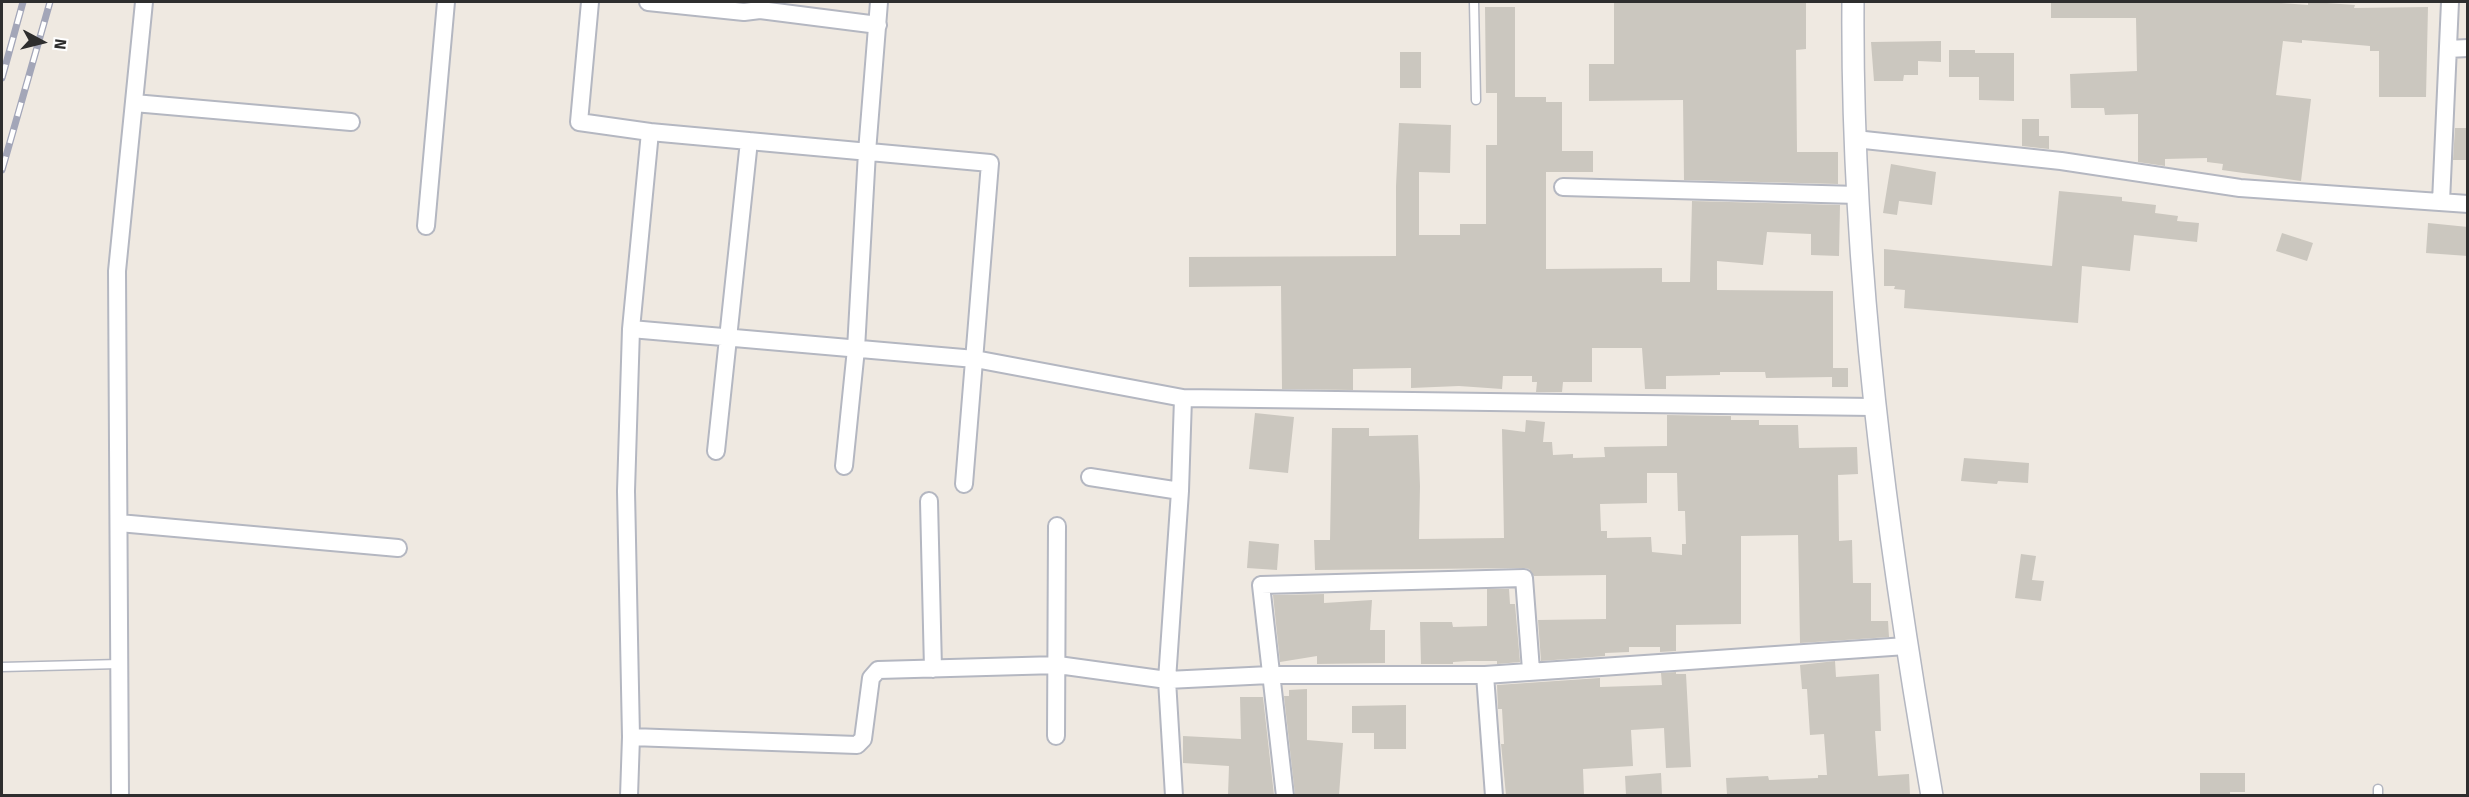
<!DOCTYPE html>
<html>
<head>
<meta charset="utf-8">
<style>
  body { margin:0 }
  #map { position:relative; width:2469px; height:797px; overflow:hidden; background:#efe9e1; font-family:"Fira Sans",sans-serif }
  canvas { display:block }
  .frame { position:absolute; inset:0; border:3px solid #2e2e2e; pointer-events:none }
  .north { position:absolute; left:12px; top:12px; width:60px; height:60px; -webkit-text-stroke:4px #fff; paint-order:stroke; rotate:97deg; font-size:16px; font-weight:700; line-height:24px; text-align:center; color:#2e2e2e }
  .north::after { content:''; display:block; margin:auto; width:21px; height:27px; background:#2e2e2e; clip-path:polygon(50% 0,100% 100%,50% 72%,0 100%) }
</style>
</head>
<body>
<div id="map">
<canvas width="2469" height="797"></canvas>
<div class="frame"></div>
<div class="north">N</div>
</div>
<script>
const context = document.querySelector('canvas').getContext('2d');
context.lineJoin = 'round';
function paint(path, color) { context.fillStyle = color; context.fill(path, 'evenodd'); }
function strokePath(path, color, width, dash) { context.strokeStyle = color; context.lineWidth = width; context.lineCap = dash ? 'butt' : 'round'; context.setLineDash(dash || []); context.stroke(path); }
paint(new Path2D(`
  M1614,2H1806V49L1796,50L1797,152H1838V184L1684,180L1683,100L1589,101V64H1614Z
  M2051,2H2268L2308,5V2H2313L2355,5L2354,8L2428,7L2426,97H2379V51H2370V46L2302,40V43L2283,41L2276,95L2311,99L2301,181L2222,170L2223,164L2207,162V158L2165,159V166L2138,162V114L2105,115L2104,108H2071L2070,74L2137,71L2136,18H2051Z
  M1485,7H1515V97H1546V102H1562V151H1593V172H1546V269L1662,268V282H1690L1692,201L1840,205L1839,256L1811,255V234L1767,232L1763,265L1717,261V290L1833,291V368H1848V387H1832V377L1766,378L1765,372H1720V375L1666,376V389H1645L1642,348H1592V382H1563L1562,392H1536L1537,382H1532V376H1503L1502,389L1459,386L1411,388V368L1353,369V390L1282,389L1281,286L1189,287V257L1396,256V186L1399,123L1451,125L1450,173L1419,172V235H1460V224H1486V145H1497V93H1486Z
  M1941,41V62L1918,61V75H1904L1903,81H1874L1871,42Z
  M1949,50H1975V53H2014V101L1979,100V77H1949Z
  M1400,52H1421V88H1400Z
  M2022,119H2039V136H2049V149L2022,146Z
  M2455,128H2468V160H2453Z
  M1891,164L1936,172L1932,205L1899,201L1897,215L1883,213Z
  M2059,191L2122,197V201L2156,205L2155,213L2178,216L2177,221L2199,223L2197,242L2134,235L2130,271L2082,266L2078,323L1904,308L1905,290L1894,289L1895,286H1884V249L2052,266Z
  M2428,223L2468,227V256L2426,253Z
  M2282,233L2313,243L2307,261L2276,251Z
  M1255,413L1294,417L1288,473L1249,469Z
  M1667,415L1731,416V420H1759V425H1798L1799,448L1857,447L1858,474L1838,475L1839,541L1852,540L1853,583H1871V621H1888L1889,637L1800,643L1798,535L1741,536V624L1676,625V651L1660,652V647H1629V652L1605,653V656L1541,661L1538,620L1606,619V575L1534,576L1529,569L1524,568L1315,570L1314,540H1330L1332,428H1369V436L1418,435L1420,486L1419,539L1504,538L1502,429L1525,432L1526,420L1545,422L1543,442H1552L1553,455L1573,454V458L1605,457L1604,447L1667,446ZM1647,473H1677L1678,511H1685L1686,544H1682V555L1652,552L1651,537L1607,538V531H1601L1600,504L1647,503Z
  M1964,458L2029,463L2028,483L1998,481L1997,484L1961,481Z
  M1249,541L1279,544L1277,570L1247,568Z
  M2021,554L2036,556L2032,580L2044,581L2041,601L2015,598Z
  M1487,589H1509L1510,604H1515L1520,662L1497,664V661H1468L1453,662V664H1421L1420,622H1452L1453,627L1487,626Z
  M1324,594V603L1372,600L1370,630H1385V663L1317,664V656L1280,662L1273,595Z
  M1835,661L1836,677L1879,674L1881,731H1875L1878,776L1909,774L1910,795H1727L1726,778L1768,776L1769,780L1818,778V775H1827L1824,734L1810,735L1807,689H1802L1800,665Z
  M1676,672V674H1686L1691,767L1666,768L1664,728L1631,730L1633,766L1583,769L1584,795H1506L1501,744H1504L1502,709H1498L1497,685L1600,678V687L1662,685L1661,673Z
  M1307,689V740L1343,743L1339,795H1295L1284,696H1289V690Z
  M1240,697H1263L1274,795H1228L1229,766L1183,763V736L1241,739Z
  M1406,705V749H1374V733H1352V706Z
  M1661,773L1662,795H1626L1625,776Z
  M2200,773H2245V792H2230V795H2200Z`), '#cbc7bf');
const service = new Path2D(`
  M1474,2L1476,100
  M2,667L119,664
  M2378,796V789`);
const minor = new Path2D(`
  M590,2L579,122L650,132
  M648,2L744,12L760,10L878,25
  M2448,49L2468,48
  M134,103L351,122
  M1855,139L2061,161L2240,188L2468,204
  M1563,187L1858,195
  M2441,202L2450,2
  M426,226L446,2
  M631,329L650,132L990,163L964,484
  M716,451L749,141
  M844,466L856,349L867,152L879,2
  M1090,477L1180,491
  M929,501L933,669
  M119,523L398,548
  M1485,675L1494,796
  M1056,736L1057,526
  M631,737L626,491L631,329L975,359L1183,398
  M120,796L117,271L144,2
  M629,796L631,737L857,745L863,739L871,678L878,670L1058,665L1167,680L1270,675H1485L1906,646
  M1174,796L1167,680L1180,491L1183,398L1873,407
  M1285,796L1261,585L1524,578L1531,670`);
const tertiary = new Path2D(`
  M1853,2C1851,268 1886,533 1932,796`);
strokePath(service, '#b4b7c1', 11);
strokePath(minor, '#b4b7c1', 20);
strokePath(tertiary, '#b4b7c1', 24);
strokePath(service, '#fff', 8);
strokePath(minor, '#fff', 16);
strokePath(tertiary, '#fff', 21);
const rail = new Path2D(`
  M2,78L23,2
  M2,170L50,2`);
strokePath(rail, '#a3a6b8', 7);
strokePath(rail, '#fff', 4.5, [14]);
</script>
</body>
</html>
